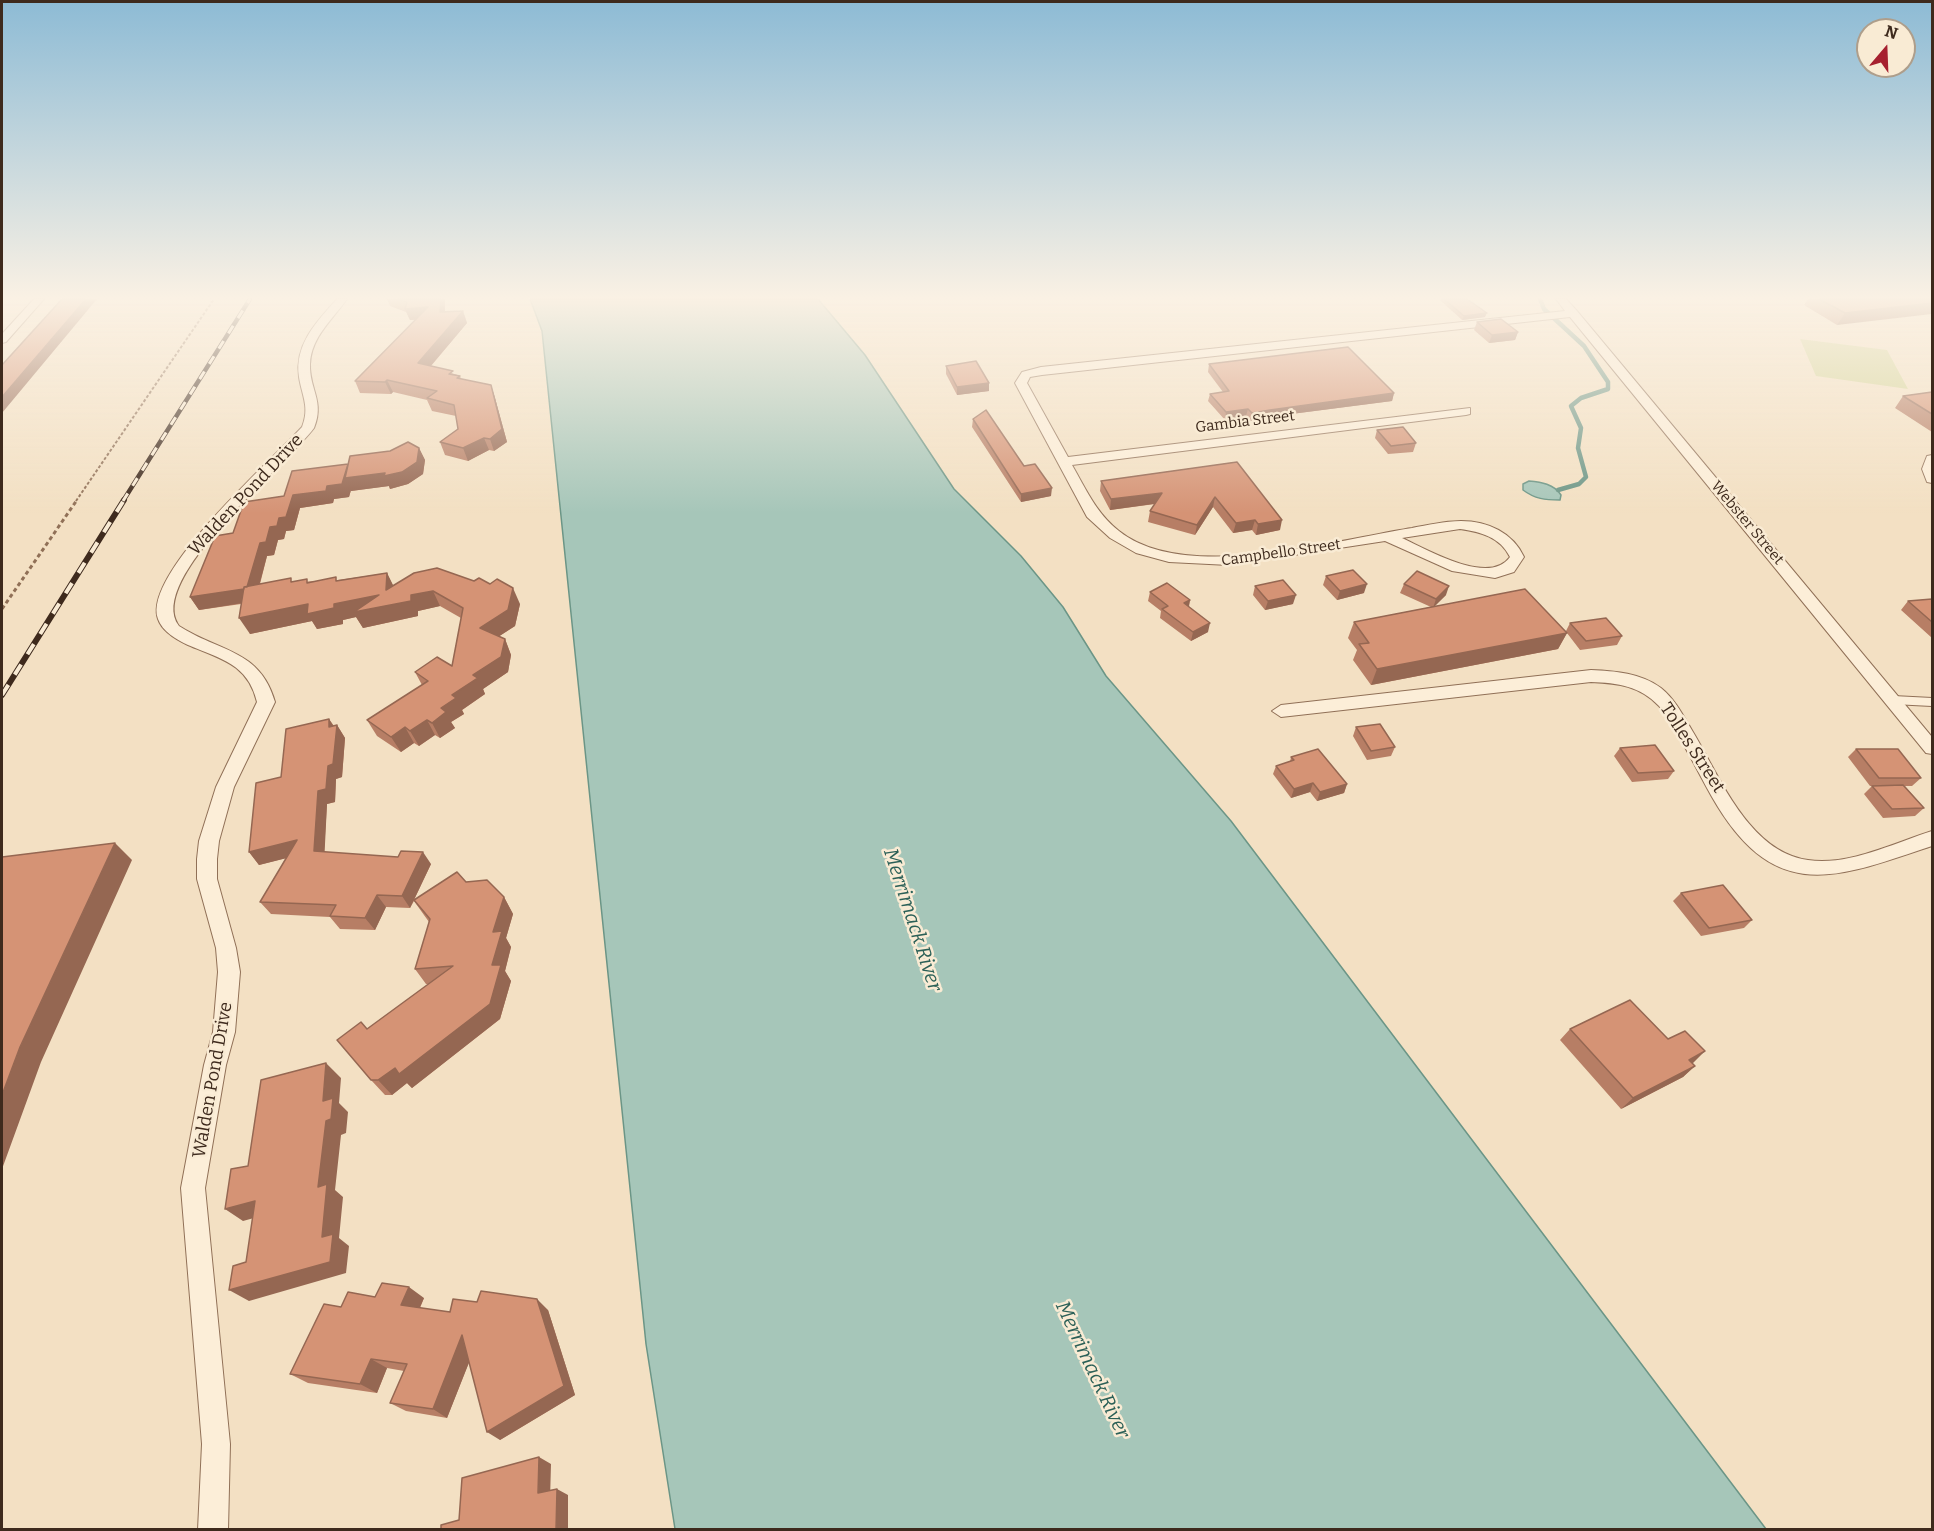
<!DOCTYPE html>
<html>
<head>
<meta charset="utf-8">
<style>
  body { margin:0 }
  #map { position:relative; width:1934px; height:1531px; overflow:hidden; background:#f3e0c3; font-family:Bitter,serif }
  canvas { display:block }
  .frame { position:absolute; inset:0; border:3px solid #3e2a1d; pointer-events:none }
  .north { position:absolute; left:1856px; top:18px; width:60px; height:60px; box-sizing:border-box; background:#f9ebd4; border:2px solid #ae9e8b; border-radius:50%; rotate:19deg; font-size:16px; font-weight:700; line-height:24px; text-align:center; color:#3e2a1d }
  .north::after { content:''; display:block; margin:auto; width:21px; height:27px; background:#a6202f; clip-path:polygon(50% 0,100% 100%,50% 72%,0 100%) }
</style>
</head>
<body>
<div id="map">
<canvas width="1934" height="1531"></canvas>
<div class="frame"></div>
<div class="north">N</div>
</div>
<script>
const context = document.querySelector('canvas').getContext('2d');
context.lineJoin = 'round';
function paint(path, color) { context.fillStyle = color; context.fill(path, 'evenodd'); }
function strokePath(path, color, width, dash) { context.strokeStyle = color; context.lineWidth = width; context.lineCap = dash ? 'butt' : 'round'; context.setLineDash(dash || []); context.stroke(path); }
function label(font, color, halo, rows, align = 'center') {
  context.font = font + ' Bitter,serif'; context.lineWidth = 5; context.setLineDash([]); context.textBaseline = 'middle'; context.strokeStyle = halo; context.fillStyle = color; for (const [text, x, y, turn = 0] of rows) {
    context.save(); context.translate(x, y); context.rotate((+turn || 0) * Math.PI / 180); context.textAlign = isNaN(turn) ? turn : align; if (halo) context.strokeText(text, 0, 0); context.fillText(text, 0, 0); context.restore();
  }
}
paint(new Path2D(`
  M1800,339L1887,350L1908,389L1816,376Z`), '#d2d395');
const water = new Path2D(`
  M530,299H818L865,355L954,489L1021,556L1063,607L1106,676L1231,821L1766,1529H675L646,1344L542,331Z
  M1529,481C1541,482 1554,484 1561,495L1560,500C1545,500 1535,499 1523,490V484Z`);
paint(water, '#a6c6b9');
strokePath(water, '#6b9586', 1.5);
strokePath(new Path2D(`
  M1540,299L1544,309L1584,346L1608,382V389L1581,398L1571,406L1581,428L1578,448L1586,477L1579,484L1558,490`), '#6b9586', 4.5);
const lane = new Path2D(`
  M1893,700L1932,702`);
const street = new Path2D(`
  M34,299H44L6,342L2,343V334Z
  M337,299H347C333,319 311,337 310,364C309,389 325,401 314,428C287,465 144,580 179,626C219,652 260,649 275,702L234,787L219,841L217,859V879L236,948L240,972L235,1032L226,1065L205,1188L230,1444L228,1530H198L202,1444L181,1188L204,1065L213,1032L218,972L216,948L197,879V859L199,841L216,787L257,702C248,664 221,659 188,645C177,640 162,631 158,619C142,574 272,460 302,427C310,407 302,396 299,377C294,345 317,321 337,299Z
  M1556,299H1566L1577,311L1932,737V754L1926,753L1570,317L1042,375L1030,377L1027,383L1068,457L1470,408V414L1466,415L1072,465C1086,489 1096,513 1119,531C1185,584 1334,540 1412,528C1427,525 1445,521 1461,521C1488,521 1513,533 1524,557L1514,572L1495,578L1452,571L1385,541L1229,565L1169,562L1136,553L1110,538L1087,517L1015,383L1022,372L1041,367L1565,311ZM1460,529C1481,532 1500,537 1510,557C1489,586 1428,550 1402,538Z
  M1932,455V483L1927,482L1922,469L1927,456Z
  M1591,670C1615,671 1641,673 1661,688C1675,699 1684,717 1693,732C1720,777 1749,852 1808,860C1849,866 1894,843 1932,831V846C1834,879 1774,905 1712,797C1695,767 1680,734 1659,706C1640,686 1618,683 1591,682L1281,717L1272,711L1281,705Z`);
strokePath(lane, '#907057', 10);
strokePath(street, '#907057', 2);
strokePath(new Path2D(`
  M76,501L214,299`), '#907057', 2, [3, 2]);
strokePath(new Path2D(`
  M2,609L77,500`), '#907057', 3, [4, 3]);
strokePath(lane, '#fceed8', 8);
paint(street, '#fceed8');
const railFar1 = new Path2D(`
  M123,501L250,299`);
const rail = new Path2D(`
  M2,695L124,500`);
strokePath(railFar1, '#3e2a1d', 4.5);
strokePath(rail, '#3e2a1d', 6);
strokePath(railFar1, '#f9ebd4', 3, [9]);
strokePath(rail, '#f9ebd4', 4, [12]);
paint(new Path2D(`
  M387,299H445V312L463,311L467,323L431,366L460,376L461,379L491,385L495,398L507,442L494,451L489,450L468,461L445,455L440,442L458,429L456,416L432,411L427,400L393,392L391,394L360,393L355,381L415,320H410L406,312L390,306Z
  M1441,299H1467L1485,317L1462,320L1440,300Z
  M1808,299H1932L1837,325L1804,305Z
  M1477,322L1518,332L1515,340L1489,343L1474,330Z
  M1209,364L1394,393L1392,401L1268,417L1250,421L1246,416L1225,420L1208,401L1210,394L1223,392L1208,372Z
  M946,366L989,383V391L957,395L946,374Z
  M1932,392V432L1895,408L1903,396Z
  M973,419L1024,466L1051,496L1021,502L972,427Z
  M1377,430L1416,443L1413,452L1388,454L1375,438Z
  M419,448L425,460L423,474L408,484L390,489L389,486L351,491V490L349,497L334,499L333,503L300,508L294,530L286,531L284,539L278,540L274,555L267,556L260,584L338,580L387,573L393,586L520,604L515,626L498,637L505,639L511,655L508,672L483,689L485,694L462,710L464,714L451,722L455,728L440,738L435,735L419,746L414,743L401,752L377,736L367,720L422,685L415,672L452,666L461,618L440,606L418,611V616L363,628L356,617L343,620V624L317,629L312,621L250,634L241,604L199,610L190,597L233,533L284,496L348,464Z
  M1237,462L1280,530L1256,535L1252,530L1233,533L1213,507L1195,535L1148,522L1150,511L1155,504L1110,510L1100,491L1101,481Z
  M1326,576L1364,593L1337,600L1323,585Z
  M1404,584L1446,595L1434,606L1566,631L1570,623L1622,636L1617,645L1580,650L1567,633L1558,649L1371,685L1353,660L1357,650L1348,638L1354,622L1431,607L1400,593Z
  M1255,586L1293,604L1265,610L1253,595Z
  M1150,592L1190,600L1189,607L1208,632L1191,641L1160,618L1161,611L1148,601Z
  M1932,599V638L1901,610L1908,601Z
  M329,719L334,726L337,725L345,738L342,777L336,779L335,802L327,804L324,852L431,864L414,900L466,882L504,897L513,914L506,938L511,947L505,971L511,981L500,1019L412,1088L407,1083L392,1095H385L371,1080L367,1029L429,984H426L415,969L429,922L414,901L410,908L386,907L375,930L340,929L330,917L271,914L260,902L286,858L259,865L249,852L281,777Z
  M1356,727L1395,747L1391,756L1367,760L1353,736Z
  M1620,748L1674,771L1668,779L1632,782L1614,756Z
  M1856,749L1921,778L1912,786H1905L1924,808L1915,816L1883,818L1864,794L1872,786H1870L1848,757Z
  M1291,757L1347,784L1344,793L1317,801L1310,792L1291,798L1273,774L1276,766L1290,762Z
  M1681,893L1752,920L1744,928L1701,936L1673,901Z
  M1570,1029L1692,1063L1695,1066L1683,1077L1621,1109L1560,1040Z
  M375,1297L424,1298L420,1308L450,1312L477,1302L548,1310L575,1395L500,1440L469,1362L447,1418L406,1411L390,1403L404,1371L387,1368L377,1393L308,1383L290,1374L341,1307Z`), '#b77e65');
paint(new Path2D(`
  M86,299H97L2,413V397Z
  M441,299H445L444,323L440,312Z
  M1932,303V314L1837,325L1845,313Z
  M428,307L433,318L410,320L405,309Z
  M463,311L467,323L423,375L418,363Z
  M1487,313L1485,317L1462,320L1464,316Z
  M1518,332L1515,340L1489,343L1492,335Z
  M387,380L393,392L391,394L385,382Z
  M989,383V391L957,395V387Z
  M491,385L495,398L507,442L494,451L490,439Z
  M1394,393L1392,401L1268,417L1250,421L1252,413L1270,410Z
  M1248,409L1246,416L1225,420L1226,412Z
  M484,438L489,450L468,461L463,448Z
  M419,448L425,460L423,474L408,484L390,489L389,486L351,491V490L349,497L334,499L333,503L300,508L294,530L286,531L284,539L278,540L274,555L267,556L255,601L199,610L190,597L260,543L293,495L327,486L348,464Z
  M1052,488L1051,496L1021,502V494Z
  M1162,493L1160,503L1110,510L1111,499Z
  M1215,497L1213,507L1195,535L1197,525Z
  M1255,520L1252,530L1233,533L1236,523Z
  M1282,520L1280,530L1256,535L1258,524Z
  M387,573L395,589L411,595L433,591L440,606L418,611V616L363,628L356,617L343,620V624L317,629L312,621L250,634L239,618L308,604H334L386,590Z
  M1367,584L1364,593L1337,600L1340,591Z
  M1449,586L1446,595L1433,608L1436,599Z
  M513,588L520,604L515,626L487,644L480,628Z
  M1296,595L1293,604L1265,610L1268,601Z
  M1190,600L1188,609L1184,603Z
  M1210,623L1208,632L1191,641L1193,632Z
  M1567,633L1558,649L1371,685L1377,669Z
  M505,639L511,655L508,672L483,689L485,694L462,710L464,714L451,722L455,728L440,738L432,723L441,708L452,695L473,675Z
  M329,719L336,730L337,725L345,738L342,777L336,779L335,802L327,804L324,864L314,851L318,791L329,727Z
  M427,720L435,735L419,746L410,731Z
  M405,727L414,743L401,752L391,737Z
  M1313,783L1310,792L1291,798L1294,789Z
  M1347,784L1344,793L1317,801L1320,792Z
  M297,840L307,853L259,865L249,852Z
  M115,843L132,860L41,1062L2,1169V1095L20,1047Z
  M423,852L431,864L410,908L402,896Z
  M377,895L386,907L375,930L365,918Z
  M504,897L513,914L506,938L511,947L505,971L511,981L500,1019L412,1088L407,1083L392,1095L378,1080L492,965L493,932Z
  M1705,1051L1693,1063L1677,1071L1689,1060Z
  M326,1063L341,1078L339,1103L348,1112L346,1133L341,1135L335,1190L343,1197L339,1238L349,1246L346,1273L249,1301L229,1290L322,1237L318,1187L323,1101Z
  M1695,1066L1683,1077L1621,1109L1633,1098Z
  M255,1201L272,1213L243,1221L225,1209Z
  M409,1287L424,1298L416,1316L401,1305Z
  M537,1299L548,1310L575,1395L500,1440L487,1432Z
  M462,1335L476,1345L447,1418L433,1409Z
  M371,1359L387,1368L377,1393L360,1384Z
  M539,1457L551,1464L550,1500L538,1493Z
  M557,1489L568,1495V1530H556Z`), '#956752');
const building = new Path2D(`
  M62,299H86L2,397V365Z
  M397,299H441L440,312L463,311L418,363L453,371L449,374L460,376L457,378L491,385L502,429L490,439L484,438L463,448L440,442L458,429L454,405L427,398L437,391L387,380L385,382L355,381L428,307L405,309L407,302Z
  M1444,299H1467L1487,313L1464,316Z
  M1819,299H1932V303L1845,313Z
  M1501,319L1518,332L1492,335L1477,322Z
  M1348,347L1394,393L1270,410L1252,413L1248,409L1226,412L1210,394L1229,391L1209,364Z
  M976,361L989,383L957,387L946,366Z
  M1932,392V414L1903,396Z
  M986,410L1024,466L1035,464L1052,488L1021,494L973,419Z
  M1403,427L1416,443L1391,446L1377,430Z
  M408,442L419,448L417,462L402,472L384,476L385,473L345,478L350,456L390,451Z
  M1237,462L1282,520L1258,524L1255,520L1236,523L1215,497L1197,525L1150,511L1162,493L1111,499L1101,481Z
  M348,464L342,484L327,486L326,491L293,495L286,517L279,518L277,526L270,527L266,542L260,543L247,587H244V589L190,597L215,536L233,533L244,502L284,496L292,471Z
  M437,568L474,581L479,578L490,584L497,579L513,588L508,610L480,628L505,639L501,657L473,675L478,678L452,695L456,698L441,708L446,712L432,723L427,720L410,731L405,727L391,737L367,720L428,681L415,672L437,657L452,666L463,608L433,591L411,595V601L354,612L379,595L334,604V608L307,614L308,604L239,618L244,587L291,578V582L307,579V583L336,577V581L387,573L386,590L414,573Z
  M1353,570L1367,584L1340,591L1326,576Z
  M1417,571L1449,586L1436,599L1404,584Z
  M1283,580L1296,595L1268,601L1255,586Z
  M1167,583L1190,600L1184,603L1210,623L1193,632L1162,609L1168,606L1150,592Z
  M1525,589L1567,633L1377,669L1359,644L1369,643L1354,622Z
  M1932,599V622L1908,601Z
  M1606,618L1622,636L1586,641L1570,623Z
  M329,719V727L337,725L333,764L328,766L326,789L318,791L314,851L398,857L401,851L423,852L402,896L377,895L365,918L330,916L336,905L260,902L297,840L249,852L256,783L281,777L286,729Z
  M1380,724L1395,747L1371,751L1356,727Z
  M1655,745L1674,771L1638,773L1620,748Z
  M1318,749L1347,784L1320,792L1313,783L1294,789L1276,766L1294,760L1291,757Z
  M1856,749H1898L1921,778H1879Z
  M1903,785L1924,808L1892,809L1872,786Z
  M115,843L20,1047L2,1095V857Z
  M457,872L466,882L487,880L504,897L493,932L502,931L492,965H501L490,1004L399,1074L395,1068L378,1080H371L337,1040L361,1022L367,1029L453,966L415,969L430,919L414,900Z
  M1723,885L1752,920L1709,928L1681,893Z
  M1630,1000L1668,1039L1685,1031L1705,1051L1689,1060L1695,1066L1633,1098L1570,1029Z
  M326,1063L323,1101L333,1098L331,1119L326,1121L318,1187L327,1184L322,1237L333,1234L330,1262L229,1290L233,1266L246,1262L255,1201L225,1209L231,1169L248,1166L261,1080Z
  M382,1283L409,1287L401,1305L450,1312L453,1299L477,1302L481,1291L537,1299L564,1386L487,1432L462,1335L433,1409L390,1403L407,1364L371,1359L360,1384L290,1374L324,1304L341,1307L348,1292L375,1297Z
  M539,1457L538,1493L557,1489L556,1530H441V1525L459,1520L462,1478Z`);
paint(building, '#d59375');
strokePath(building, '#956752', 1.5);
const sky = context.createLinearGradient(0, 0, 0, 513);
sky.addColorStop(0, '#8dbbd5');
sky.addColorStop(0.58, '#faf1e4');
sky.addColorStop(1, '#faf1e400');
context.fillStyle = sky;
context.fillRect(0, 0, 1934, 513);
label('15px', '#3e2a1d', '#f9ebd4', [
  ["Gambia Street",1245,422,-7],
  ["Webster Street",1747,523,50],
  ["Campbello Street",1281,553,-8]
]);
label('18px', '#3e2a1d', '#f9ebd4', [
  ["Walden Pond Drive",246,495,-47],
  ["Tolles Street",1692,748,57],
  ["Walden Pond Drive",213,1080,-80]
]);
label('italic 20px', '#2b6057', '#f9ebd4', [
  ["Merrimack River",912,920,72],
  ["Merrimack River",1092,1370,65]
]);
</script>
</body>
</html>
